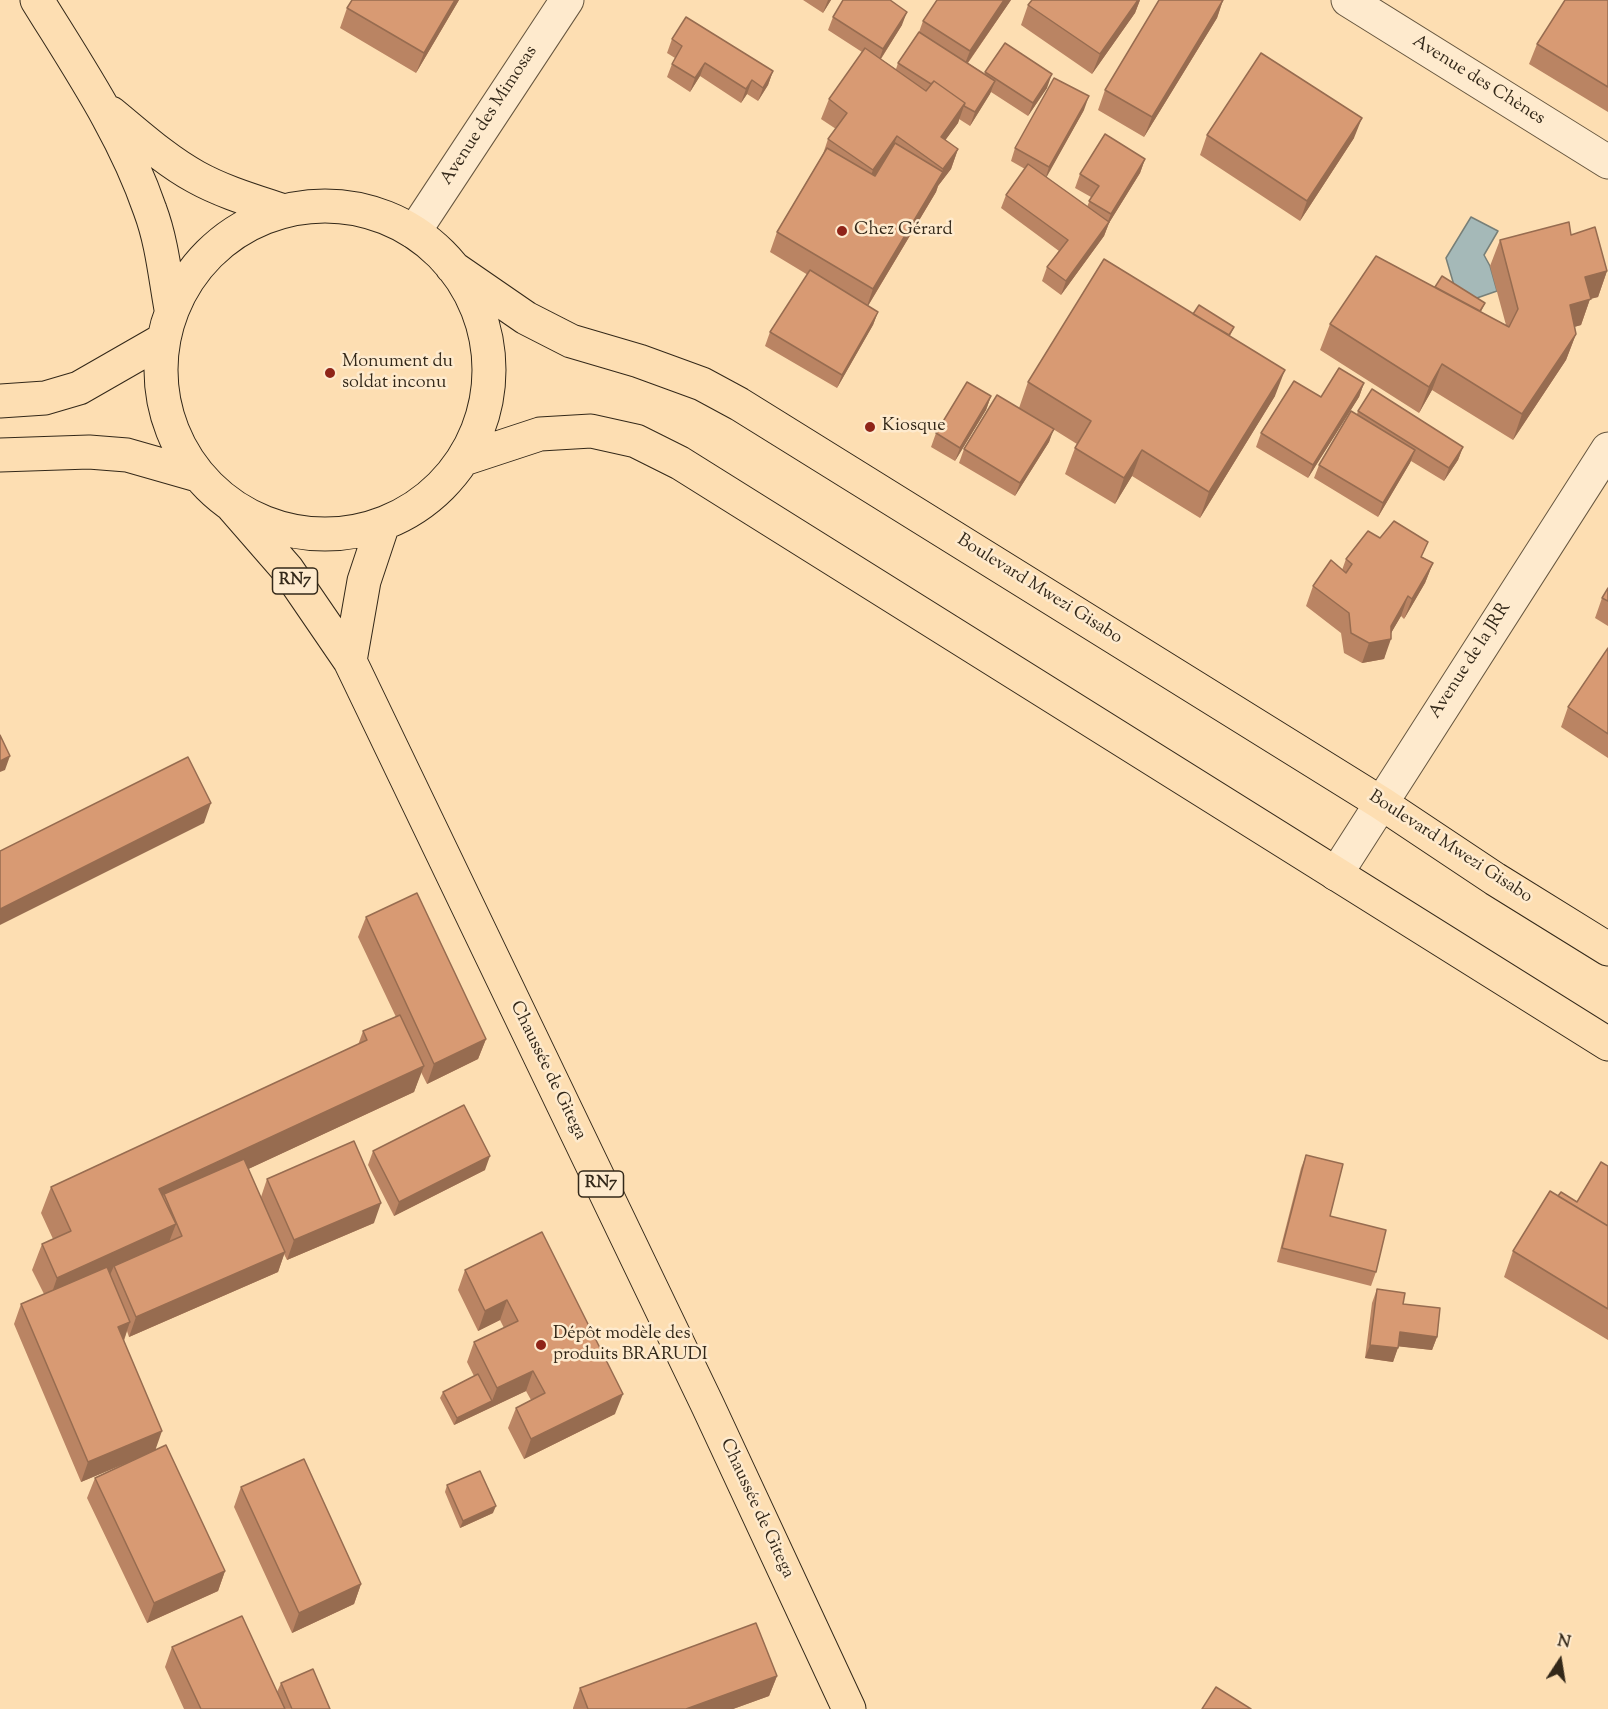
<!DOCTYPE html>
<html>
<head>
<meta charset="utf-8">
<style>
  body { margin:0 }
  #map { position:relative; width:1608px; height:1709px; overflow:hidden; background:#fddeb2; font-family:"Sorts Mill Goudy",serif }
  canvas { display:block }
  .north { position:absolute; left:1530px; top:1631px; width:60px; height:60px; -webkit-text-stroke:4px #feeacd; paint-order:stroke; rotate:12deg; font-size:16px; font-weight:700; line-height:24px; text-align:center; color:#332819 }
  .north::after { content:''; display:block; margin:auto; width:21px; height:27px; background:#332819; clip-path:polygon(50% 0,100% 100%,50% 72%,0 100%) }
</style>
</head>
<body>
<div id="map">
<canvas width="1608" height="1709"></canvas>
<div class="north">N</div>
</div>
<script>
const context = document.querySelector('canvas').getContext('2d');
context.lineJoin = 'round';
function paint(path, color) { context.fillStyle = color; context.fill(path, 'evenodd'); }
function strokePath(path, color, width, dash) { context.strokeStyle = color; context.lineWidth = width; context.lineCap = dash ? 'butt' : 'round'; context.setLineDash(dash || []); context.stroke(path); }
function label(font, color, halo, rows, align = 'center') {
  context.font = font + ' "Sorts Mill Goudy",serif'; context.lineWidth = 5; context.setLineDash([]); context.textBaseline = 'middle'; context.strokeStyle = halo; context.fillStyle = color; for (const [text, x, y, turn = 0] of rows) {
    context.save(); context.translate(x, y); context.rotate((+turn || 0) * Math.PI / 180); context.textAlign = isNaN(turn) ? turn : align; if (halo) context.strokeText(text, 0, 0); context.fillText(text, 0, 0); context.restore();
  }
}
const water = new Path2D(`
  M1471,217L1498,231L1484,255L1490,266L1497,291L1474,299L1456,292L1446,258Z`);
paint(water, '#a5b9b8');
strokePath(water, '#777f78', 1.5);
const minor = new Path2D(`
  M1348,0L1608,162
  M414,232L567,0`);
const tertiary = new Path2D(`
  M1336,874L1608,449`);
const primary = new Path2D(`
  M37,0C79,68 124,134 150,210C162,242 165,276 171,309
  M111,113C138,135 165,160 196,177C223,192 254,201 284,211
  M161 370a164 164 0 1 1 328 0a164 164 0 1 1-328 0Z
  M452,267L526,318L571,341L639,361L702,384L739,404L1381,803L1495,879L1608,949
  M0,401L45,398L79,388L161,341
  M0,455L89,452L127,455L197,475
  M464,459L540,434L591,431L636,441L680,463L1608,1044
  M233,507L287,569L350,661L708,1406L849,1709
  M350,661L364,581L383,524`);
strokePath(minor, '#66563f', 35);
strokePath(tertiary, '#66563f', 35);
strokePath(primary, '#332819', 35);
strokePath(minor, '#feeacd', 33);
strokePath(tertiary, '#feeacd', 33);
strokePath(primary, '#fddeb2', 33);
paint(new Path2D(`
  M459,0L416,73L340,28L347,8Z
  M803,0H831L823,13Z
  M1011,0L968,63L985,74V72L1047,88L1028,116L991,92L970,126L959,119L958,123L945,140L958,149L951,169L938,186L936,192L868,306L878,312L873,325L837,388L765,346L770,332L808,275L770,252L777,232L823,154L828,139L836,129L821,119L829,99L862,52L828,30L833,17L902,25L881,59L896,69L898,63L919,32L923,21Z
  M1032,0H1140L1135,13L1092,74L1021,25L1028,5Z
  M1159,0H1223L1217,18L1144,137L1098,110L1105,90Z
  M1608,0V112L1529,64L1537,44Z
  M672,39L773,71L768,85L758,101L747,94L741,103L700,76L690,92L667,77L672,64L675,58L667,53Z
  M1084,110L1046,177L1087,207L1091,197L1075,188L1080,174L1145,159L1140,173L1109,223L1104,236L1061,295L1042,281L1047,267L1059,251L1001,208L1006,195L1025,169L1011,161L1015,148Z
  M1207,135L1354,138L1300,221L1200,155Z
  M1571,235L1607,271L1598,297L1590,299L1581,325L1574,327L1576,334L1566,360L1513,440L1432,390L1419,413L1320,350L1330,324L1435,287L1485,303L1481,312L1506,325L1490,266L1500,240Z
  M1193,314L1234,327L1230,336L1275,396L1200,518L1132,476L1115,504L1065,474L1075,448L1077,444L1053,429L1049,442L1015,496L959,463L964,449L1019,408L1028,382Z
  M1364,383L1359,397L1308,478L1256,447L1261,433L1321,397Z
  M991,396L986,410L955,461L931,447L936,433Z
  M1358,411L1463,447L1458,460L1444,481L1411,461L1378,517L1314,478L1319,465L1357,414Z
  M1380,538L1423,557L1433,563L1425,583L1404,619L1401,616L1391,633L1384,659L1362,663L1344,653L1341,633L1306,606L1313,586L1342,570L1346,559Z
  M1608,588V626L1595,618L1602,598Z
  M1608,648V758L1561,727L1568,707Z
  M366,917L486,1039L478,1059L427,1084L421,1072L414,1092L248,1169L261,1197L267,1179L374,1223L287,1260L284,1254L278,1272L129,1337L127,1331L124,1341L156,1450L225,1571L218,1591L147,1623L87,1498L95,1478L124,1464L81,1482L14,1324L21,1304L44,1294L32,1270L42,1244L53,1239L41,1213L51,1187L358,1045L363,1031L396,1017L358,937Z
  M373,1151L485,1170L394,1216L368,1165Z
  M1306,1155L1330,1216L1376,1272L1371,1286L1277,1262L1301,1168Z
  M1608,1166V1340L1504,1277L1513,1251L1558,1196L1577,1202Z
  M542,1232L615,1414L524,1459L508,1428L516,1408L531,1400L526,1391L454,1425L440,1398L443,1392L474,1376L467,1362L474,1342L504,1328L500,1320L478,1331L458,1290L465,1270Z
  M1377,1289L1403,1304L1437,1337L1432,1350L1398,1346L1393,1362L1365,1358L1372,1303Z
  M447,1485L493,1513L460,1528L445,1492Z
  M241,1487L361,1584L354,1604L292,1633L234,1507Z
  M172,1647L277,1692L281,1683L330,1709H184L165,1667Z
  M777,1676L769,1696L733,1709H573V1708L580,1688Z`), '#ba8463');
paint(new Path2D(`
  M455,0H459L416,73L424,53Z
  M828,0H831L823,13Z
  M1004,0H1011L962,71L970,51Z
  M1138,0H1140L1135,13L1092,74L1100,54Z
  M1223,0L1217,18L1144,137L1152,117Z
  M907,12L902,25L878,63L883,49Z
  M705,63L700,76L690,92L695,78Z
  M773,71L768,85L758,101L763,88Z
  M1052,74L1047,88L1028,116L1033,103Z
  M752,80L747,94L741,103L746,89Z
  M995,81L990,94L970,126L975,112Z
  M1089,96L1084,110L1045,180L1049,167Z
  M965,103L958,123L933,157L941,137Z
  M1362,118L1354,138L1300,221L1307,201Z
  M897,136L890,156L865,190L873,170Z
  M958,149L951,169L938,186L936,192L866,309L873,289L941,176L943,169Z
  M1145,159L1140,173L1109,223L1104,236L1061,295L1066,281L1106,226L1111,214Z
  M1607,271L1598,297L1590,299L1581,325L1560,331L1570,305L1585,277Z
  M878,312L873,325L837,388L842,375Z
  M1576,334L1566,360L1513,440L1522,414Z
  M1442,364L1432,390L1419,413L1429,387Z
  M1285,370L1275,396L1200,518L1209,492Z
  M1364,383L1359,397L1308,478L1313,465Z
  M991,396L986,410L955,461L960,448Z
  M1054,429L1049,442L1015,496L1020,483Z
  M1463,447L1458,460L1444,481L1449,468Z
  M1142,450L1132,476L1115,504L1124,478Z
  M1415,450L1410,463L1378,517L1383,503Z
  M1433,563L1425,583L1404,619L1412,599Z
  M1408,596L1401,616L1387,640L1391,639L1384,659L1362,663L1369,643L1391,626Z
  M10,756L5,770L0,772V761Z
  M211,803L204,823L0,925V909Z
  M486,1039L478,1059L427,1084L434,1064Z
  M424,1066L414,1092L169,1206L164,1194L159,1210V1189Z
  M490,1156L485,1170L394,1216L399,1202Z
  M381,1203L374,1223L287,1260L294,1240Z
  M176,1224L166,1250L114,1266L110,1275L48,1304L57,1278Z
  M285,1252L278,1272L129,1337L136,1317Z
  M507,1300L500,1320L478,1331L485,1311Z
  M130,1322L123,1342L118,1327Z
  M1400,1332L1437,1337L1432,1350L1395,1346Z
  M1370,1345L1398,1348L1393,1362L1365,1358Z
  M533,1371L526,1391L454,1425L457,1418L492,1401L497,1388Z
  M623,1394L615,1414L524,1459L531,1439Z
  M162,1431L155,1451L81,1482L88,1462Z
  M496,1506L493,1513L460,1528L463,1521Z
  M225,1571L218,1591L147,1623L154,1603Z
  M361,1584L354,1604L292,1633L299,1613Z
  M777,1676L769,1696L733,1709H686Z`), '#976c50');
const building = new Path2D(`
  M352,0H455L424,53L347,8Z
  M843,0H890L907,12L883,49L833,17Z
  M937,0H1004L970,51L923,21Z
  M1032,0H1138L1100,54L1028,5Z
  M1159,0H1223L1152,117L1105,90Z
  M1565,0H1608V87L1537,44Z
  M686,17L773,71L763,88L752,80L746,89L705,63L695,78L672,64L682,46L672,39Z
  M919,32L995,81L975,112L964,106L965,103L934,81L931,84L898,63Z
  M1005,43L1052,74L1033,103L985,72Z
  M865,48L926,91L934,81L965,103L941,137L958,149L943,169L897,136L873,170L828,139L847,113L829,99Z
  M1261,53L1362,118L1307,201L1207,135Z
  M1054,78L1089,96L1049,167L1015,148Z
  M1105,134L1145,159L1111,214L1089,201L1099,186L1080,174Z
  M895,143L943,172L873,289L777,232L827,148L875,176Z
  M1028,164L1109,222L1066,281L1047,267L1068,240L1006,195Z
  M1569,222L1571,235L1595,227L1607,271L1585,277L1591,299L1570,305L1576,334L1522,414L1442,364L1429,387L1330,324L1376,256L1509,327L1518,309L1500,240Z
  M1104,259L1285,370L1209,492L1142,450L1124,478L1075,448L1091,421L1028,382Z
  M810,270L878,312L842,375L770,332Z
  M1442,276L1485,303L1480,311L1435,287Z
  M1199,305L1234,327L1229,335L1193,314Z
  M1339,368L1364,383L1313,465L1261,433L1294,381L1321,397Z
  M967,382L991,396L960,448L936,433Z
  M1372,389L1463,447L1449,468L1358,411Z
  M997,395L1054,429L1020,483L964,449Z
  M1351,411L1415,450L1383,503L1319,465Z
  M1394,521L1428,542L1421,557L1433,563L1412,599L1408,596L1391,626V639L1369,643L1351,633L1349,613L1313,586L1331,560L1346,573L1352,564L1346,559L1368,531L1380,538Z
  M1608,588V601L1602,598Z
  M1608,648V734L1568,707Z
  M0,735L10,756L0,761Z
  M188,757L211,803L0,909V851Z
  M417,893L486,1039L434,1064L366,917Z
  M400,1015L424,1066L159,1189L176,1224L57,1278L42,1244L71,1231L51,1187L367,1040L363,1031Z
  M464,1105L490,1156L399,1202L373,1151Z
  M354,1141L381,1203L294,1240L267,1179Z
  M1306,1155L1343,1164L1330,1216L1386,1230L1376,1272L1282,1248Z
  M244,1159L285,1252L136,1317L114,1266L182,1236L164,1194Z
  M1601,1162L1608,1166V1226L1558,1196L1561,1192L1577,1202Z
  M1550,1191L1608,1226V1309L1513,1251Z
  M542,1232L623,1394L531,1439L516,1408L545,1393L533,1371L497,1388L474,1342L518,1321L507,1300L485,1311L465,1270Z
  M107,1267L130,1322L118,1327L162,1431L88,1462L21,1304Z
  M1377,1289L1405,1293L1403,1304L1440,1308L1437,1337L1400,1332L1398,1348L1370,1345Z
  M478,1374L492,1401L457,1418L443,1392Z
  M166,1445L225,1571L154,1603L95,1478Z
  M304,1459L361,1584L299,1613L241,1487Z
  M480,1471L496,1506L463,1521L447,1485Z
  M242,1616L285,1709H201L172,1647Z
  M756,1623L777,1676L686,1709H588L580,1688Z
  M313,1669L330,1709H292L281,1683Z
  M1216,1687L1251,1709H1202Z`);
paint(building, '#d89a73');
strokePath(building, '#976c50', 1.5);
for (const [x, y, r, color] of [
  [842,231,6,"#8f2418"],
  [330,373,6,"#8f2418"],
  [870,427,6,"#8f2418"],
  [541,1345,6,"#8f2418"]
]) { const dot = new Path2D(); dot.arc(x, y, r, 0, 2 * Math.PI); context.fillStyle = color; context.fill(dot); strokePath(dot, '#feeacd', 2); }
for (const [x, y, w] of [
  [295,581,45],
  [601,1184,45]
]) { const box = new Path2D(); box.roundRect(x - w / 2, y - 13, w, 26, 4.5); context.fillStyle = '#feeacd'; context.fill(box); strokePath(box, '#332819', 1.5); }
label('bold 16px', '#332819', null, [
  ["RN7",295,581],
  ["RN7",601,1184]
]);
label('18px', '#332819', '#feeacd', [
  ["Avenue des Chènes",1478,81,32],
  ["Avenue des Mimosas",490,116,-57],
  ["Boulevard Mwezi Gisabo",1039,590,32],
  ["Avenue de la JRR",1471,661,-57],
  ["Boulevard Mwezi Gisabo",1450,848,33],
  ["Chaussée de Gitega",547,1071,64],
  ["Chaussée de Gitega",756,1509,65]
]);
label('18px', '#332819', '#feeacd', [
  ["Chez Gérard",854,231],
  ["Monument du",342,363],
  ["soldat inconu",342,384],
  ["Kiosque",882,427],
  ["Dépôt modèle des",553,1335],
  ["produits BRARUDI",553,1356]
], 'left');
</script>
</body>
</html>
